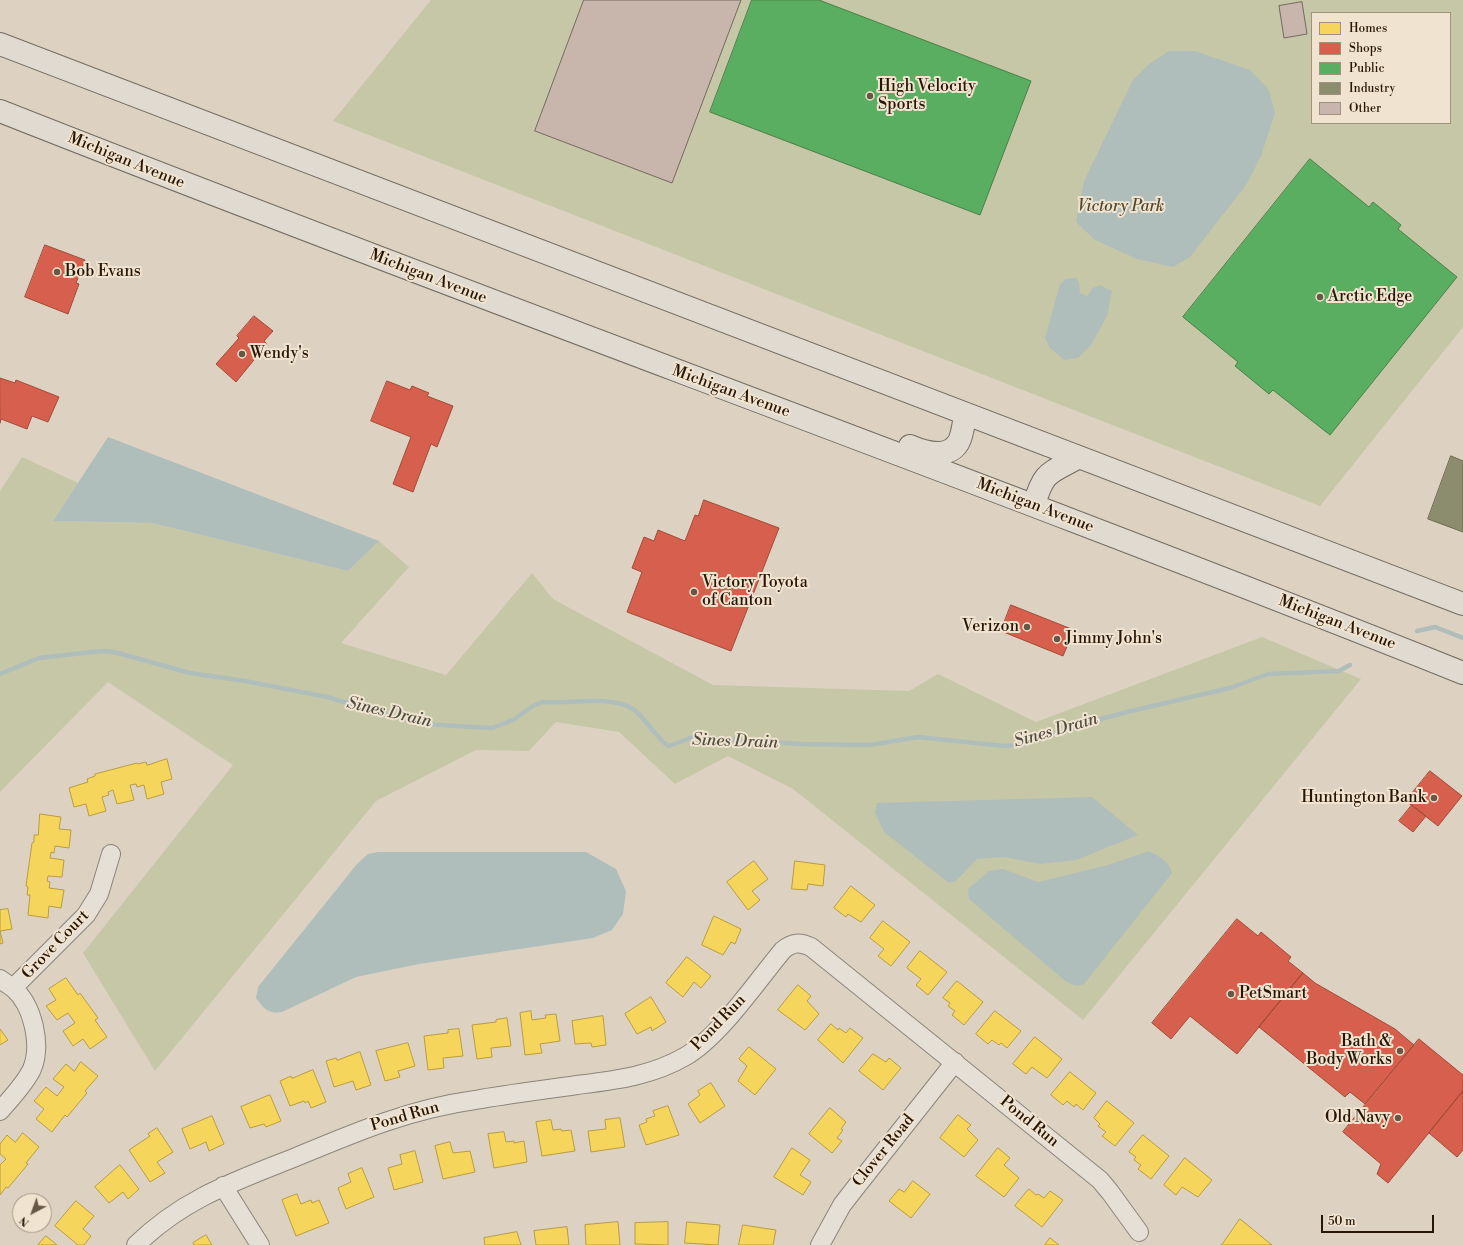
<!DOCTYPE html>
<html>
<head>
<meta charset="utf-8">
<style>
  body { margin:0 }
  #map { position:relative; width:1463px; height:1245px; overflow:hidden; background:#ddd2c2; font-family:"Libre Bodoni",serif }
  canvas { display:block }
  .legend { position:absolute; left:1311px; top:12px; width:140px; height:112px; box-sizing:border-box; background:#f0e4d0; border:1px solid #a0927e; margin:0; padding:5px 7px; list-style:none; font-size:12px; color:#281604 }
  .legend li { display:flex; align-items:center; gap:8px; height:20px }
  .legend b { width:20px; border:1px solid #a0927e }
  .north { position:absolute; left:12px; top:1193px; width:40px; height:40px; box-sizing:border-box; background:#f0e4d0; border:1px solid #a0927e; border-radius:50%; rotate:221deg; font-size:11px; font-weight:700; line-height:16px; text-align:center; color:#281604 }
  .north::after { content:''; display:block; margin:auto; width:14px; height:18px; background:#675846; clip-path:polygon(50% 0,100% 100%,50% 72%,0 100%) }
  .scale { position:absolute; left:1321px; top:1215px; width:113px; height:18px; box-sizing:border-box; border:2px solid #281604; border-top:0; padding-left:5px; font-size:12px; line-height:14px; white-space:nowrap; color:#281604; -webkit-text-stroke:3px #f0e4d0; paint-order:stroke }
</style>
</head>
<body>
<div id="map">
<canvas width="1463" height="1245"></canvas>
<ul class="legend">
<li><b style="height:11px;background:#f6d55c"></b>Homes</li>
<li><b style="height:11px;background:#d6604d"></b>Shops</li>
<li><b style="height:11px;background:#5aae61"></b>Public</li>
<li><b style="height:11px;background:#8c8c6e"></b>Industry</li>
<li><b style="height:11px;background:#c8b5ac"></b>Other</li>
</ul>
<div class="north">N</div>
<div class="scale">50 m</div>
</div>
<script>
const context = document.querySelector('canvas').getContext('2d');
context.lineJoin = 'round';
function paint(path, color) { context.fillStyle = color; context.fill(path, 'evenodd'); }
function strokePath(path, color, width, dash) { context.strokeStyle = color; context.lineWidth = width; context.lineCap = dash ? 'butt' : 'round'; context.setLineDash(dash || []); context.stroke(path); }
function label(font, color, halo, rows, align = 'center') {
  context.font = font + ' "Libre Bodoni",serif'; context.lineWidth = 4; context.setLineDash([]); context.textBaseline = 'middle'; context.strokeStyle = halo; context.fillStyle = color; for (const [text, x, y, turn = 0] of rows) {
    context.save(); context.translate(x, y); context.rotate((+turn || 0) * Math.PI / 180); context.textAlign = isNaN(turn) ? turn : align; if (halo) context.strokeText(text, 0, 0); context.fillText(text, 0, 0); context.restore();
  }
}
paint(new Path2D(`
  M431,0H1463V327L1320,506L333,121ZM1312,13H1450V123H1312Z
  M22,457L78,483L53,521L152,523L348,571L379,541L409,567L341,643L446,675L532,573L553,599L713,685L909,691L938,674L1036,722L1262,637L1361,679L1083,1020L793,789L728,756L675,784L619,732L556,722L529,751L476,750L376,801L155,1071L83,953L233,765L108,682L0,792V491Z`), '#c6c7a6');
paint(new Path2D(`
  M1169,51H1195L1250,70L1269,90L1275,113L1261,156L1246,185L1190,257L1173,267L1137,259L1095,240L1076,222L1084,181L1133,80L1149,64Z
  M1076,278L1079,283L1080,293L1087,296L1093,288L1100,285L1112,291L1107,316L1091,345L1078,358L1064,360L1050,348L1045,338L1060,284L1066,279Z
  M108,437L379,541L348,571L152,523L53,521Z
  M1092,797L1138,835L1076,860L1040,864L1004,857L977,859L956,881L949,883L884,832L875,813L877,803Z
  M1149,851C1160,857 1169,861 1172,873L1084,984C1076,987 1072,985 1064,980L969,899L968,889L989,871L1003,869L1038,882L1108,865Z
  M378,852H586L616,869L626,891L623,914L612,930L593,938L419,964L356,977L282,1012C268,1014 264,1009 256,998L258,987L357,864L368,854Z`), '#afbebb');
const homes = new Path2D(`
  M167,759L172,779L161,782L164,794L147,799L144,785L137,787L136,784L130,785L134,800L117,804L113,790L108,792L109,795L102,797L106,811L89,816L86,804L74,807L69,788L88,782L87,779L95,776V774L137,763L138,764L146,762L147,765Z
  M40,814L61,817L59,829L71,830L69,848L55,846L54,853L51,852L50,858L64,860L62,877L48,876L47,881L50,882L49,888L64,890L61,908L49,906L48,918L28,915L30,895H27L28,887L26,886L32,843L34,842V835H38Z
  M754,861L768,879L752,891L760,900L748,910L727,882Z
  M795,861L825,865L823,886L808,884L807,890L792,889Z
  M851,886L875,905L861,922L848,914L846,917L834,908Z
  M8,909L12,929L0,931L3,943L0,944V910Z
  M714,916L741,929L735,944L731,942L723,955L702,945Z
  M883,921L910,942L891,966L878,956L884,949L870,938Z
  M920,951L947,972L928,995L916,985L921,979L907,968Z
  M687,957L711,976L701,988L694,982L683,997L666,983Z
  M66,978L78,995L80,993L98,1018L95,1020L107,1037L90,1049L83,1039L73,1046L63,1031L75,1023L68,1013L57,1020L46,1006L56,1000L49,989Z
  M957,981L983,1002L964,1025L952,1015L955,1011L948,1006L950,1003L943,998Z
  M798,985L811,996L807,1001L819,1014L805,1030L778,1010Z
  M651,997L666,1022L652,1031L651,1027L637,1034L625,1014Z
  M531,1011L532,1020L546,1018L545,1015L556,1014L560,1041L540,1044L542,1053L525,1055L520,1013Z
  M995,1011L1021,1031L1007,1048L1001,1043L999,1045L992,1040L988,1044L976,1034Z
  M603,1016L606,1045L592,1047L591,1043L575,1044L572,1021Z
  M507,1018L511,1046L491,1048L492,1057L477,1059L472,1025L496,1022V1020Z
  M831,1024L838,1030L839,1028L846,1033L850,1028L863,1038L843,1063L818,1040Z
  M0,1029L8,1040L0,1045Z
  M459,1029L463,1056L443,1058L444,1068L428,1070L424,1036L448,1033V1030Z
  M1035,1037L1062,1059L1047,1078L1032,1067L1026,1074L1013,1064Z
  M408,1043L415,1066L398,1071L400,1077L385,1081L376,1051Z
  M749,1047L776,1069L755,1095L738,1081L747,1066L739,1059Z
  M360,1052L371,1085L356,1090L353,1081L334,1087L326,1061L336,1058L337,1060Z
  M873,1054L886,1062L889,1058L901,1068L883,1090L859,1071Z
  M81,1062L98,1076L85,1091L87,1093L67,1117L65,1115L52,1132L36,1119L44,1109L34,1101L46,1087L57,1096L64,1087L53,1079L66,1064L74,1071Z
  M313,1070L326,1102L311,1108L308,1101L305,1103L304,1101L290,1106L280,1081L291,1076L292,1078Z
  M1070,1072L1096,1093L1083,1110L1076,1104L1074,1107L1067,1101L1063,1105L1051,1095Z
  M711,1083L725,1106L700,1123L688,1104L700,1095L698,1091Z
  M270,1095L281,1121L266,1127L264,1124L250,1128L241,1107Z
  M1107,1101L1134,1123L1115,1146L1102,1136L1106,1132L1098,1126L1100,1124L1094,1118Z
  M668,1106L679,1135L646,1145L639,1125L647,1122L646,1119L655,1116L653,1111Z
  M830,1108L846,1122L841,1129L843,1130L837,1138L842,1141L832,1153L809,1134Z
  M958,1115L971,1125L967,1129L978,1140L964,1157L940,1138Z
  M212,1116L224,1144L209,1151L206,1142L190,1149L182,1129Z
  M620,1118L625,1147L591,1152L588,1131L606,1129L605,1120Z
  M551,1120L553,1130L561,1129L562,1131L571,1130L575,1151L542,1156L536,1122Z
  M157,1128L173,1152L157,1162L165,1173L150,1182L129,1150L150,1136L148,1134Z
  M504,1132L506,1142L514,1141V1143L524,1141L527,1162L494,1168L488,1134Z
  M23,1133L39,1147L26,1163L28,1164L8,1188L6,1187L0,1195V1165L6,1159L0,1154V1144L7,1135L15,1142Z
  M1143,1135L1169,1156L1151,1179L1138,1169L1141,1165L1134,1160L1136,1157L1129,1152Z
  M450,1142L453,1153L470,1151L475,1172L443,1179L435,1146Z
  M792,1148L810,1160L800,1175L811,1182L803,1195L774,1177Z
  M998,1148L1010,1158L1004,1165L1019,1178L1004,1197L976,1176Z
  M415,1151L423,1182L394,1190L388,1168L402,1164L400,1155Z
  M1185,1158L1212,1180L1198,1197L1182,1187L1176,1195L1164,1185Z
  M120,1165L139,1189L128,1199L123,1192L109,1203L95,1187Z
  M362,1168L374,1197L346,1209L338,1188L351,1182L348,1174Z
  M913,1181L930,1194L911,1218L889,1201L899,1189L904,1192Z
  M1029,1189L1036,1195L1038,1194L1044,1198L1050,1191L1063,1200L1042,1227L1015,1206Z
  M297,1194L301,1204L311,1200L312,1203L319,1200L329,1223L296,1236L282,1200Z
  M76,1201L94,1216L83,1229L91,1236L84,1245H78L55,1226Z
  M1240,1219L1272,1245H1222Z
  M618,1222L620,1245H586L585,1225Z
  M668,1222V1245L635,1244V1223Z
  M687,1222L720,1225L718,1245L685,1243Z
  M743,1225L776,1230L773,1245H739Z
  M567,1227L569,1245H536L534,1231Z
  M517,1232L521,1245H485L484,1238Z
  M206,1235L212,1245H194L193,1243Z
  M46,1236L57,1245H38Z
  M1050,1238L1059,1245H1045Z`);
paint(homes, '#f6d55c');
strokePath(homes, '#b89c42', 1);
const shops = new Path2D(`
  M45,245L85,260L76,283L79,284L68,314L25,297Z
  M254,316L273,331L264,341L267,344L236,382L216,364L239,338L237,336Z
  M0,378L15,383L16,380L59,397L48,422L32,416L27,429L1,419L0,423Z
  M387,381L410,390L412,386L429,393L427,396L453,406L437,447L431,444L413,492L393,484L411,437L371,421Z
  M704,500L779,528L731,651L627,612L642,572L632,568L644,537L654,541L658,530L685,541L695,515L698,516Z
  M1011,605L1074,630L1063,656L1001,631Z
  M1430,771L1462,796L1438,826L1406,801Z
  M1412,805L1426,816L1413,832L1399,821Z
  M1237,919L1258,936L1261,932L1291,957L1288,961L1303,973L1237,1054L1190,1016L1171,1039L1152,1023Z
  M1303,973L1315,983L1395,1029L1414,1045L1365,1104L1350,1092L1345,1097L1259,1027Z
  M1419,1039L1463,1075V1091L1388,1183L1377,1174L1381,1164L1343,1132Z
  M1463,1091V1150L1457,1157L1429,1133Z`);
paint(shops, '#d6604d');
strokePath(shops, '#a24a37', 1);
const public = new Path2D(`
  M752,0H819L1031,81L980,215L710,112Z
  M1310,159L1369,207L1373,202L1401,225L1398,229L1457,277L1330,435L1273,390L1269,394L1235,366L1238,362L1183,317Z`);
paint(public, '#5aae61');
strokePath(public, '#4b8045', 1);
const industry = new Path2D(`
  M1451,456L1463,461V532L1428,519Z`);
paint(industry, '#8c8c6e');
strokePath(industry, '#6e694e', 1);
strokePath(new Path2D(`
  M1417,631L1435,627L1463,638
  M0,674L39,658L101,651L114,652L190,673L245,681L327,697L421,724L492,728L513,720L533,706L542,702C569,704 611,695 633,709C644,716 660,743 669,746L693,737L800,744L870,745L918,737L1004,746L1017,745L1039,740L1072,727L1127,712L1230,688L1268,674L1339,671L1350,665`), '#afbebb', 4.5);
const building = new Path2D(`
  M584,0H741L672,183L535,131Z
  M1302,2L1307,34L1284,38L1279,6Z`);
paint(building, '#c8b5ac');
strokePath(building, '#736b60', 1);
const minor = new Path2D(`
  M0,979C4,982 9,985 13,988C33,1005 42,1045 32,1069C25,1084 11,1098 0,1111
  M13,988L86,915L99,894L111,854
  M223,1186L260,1245
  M136,1245C184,1198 236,1181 296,1157C356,1132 410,1109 475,1100C509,1094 543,1090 577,1085C616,1080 652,1076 686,1056C720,1036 757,981 783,950C793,942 800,942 811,947L1100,1180L1110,1192L1139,1232
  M820,1245L842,1205L856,1187L955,1062`);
const primary = new Path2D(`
  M0,44L1463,604
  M0,111C486,303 978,479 1463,673
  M910,446C926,453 952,460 960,439C963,431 964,422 965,414
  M1034,505C1044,470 1049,474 1079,457`);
strokePath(minor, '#8d8479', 20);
strokePath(primary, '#736b60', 24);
strokePath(minor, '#e5dfd6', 18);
strokePath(primary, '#e0dad0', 22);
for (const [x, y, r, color] of [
  [870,96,4,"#675846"],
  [57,272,4,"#675846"],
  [1320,297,4,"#675846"],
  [242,354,4,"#675846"],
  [694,592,4,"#675846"],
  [1027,627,4,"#675846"],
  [1057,639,4,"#675846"],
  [1434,798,4,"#675846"],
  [1231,994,4,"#675846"],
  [1400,1051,4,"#675846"],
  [1398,1118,4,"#675846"]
]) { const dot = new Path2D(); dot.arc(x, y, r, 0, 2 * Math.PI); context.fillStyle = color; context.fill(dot); strokePath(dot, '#f0e4d0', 1.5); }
label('16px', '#281604', '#f0e4d0', [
  ["High Velocity",878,87],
  ["Sports",878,105],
  ["Bob Evans",65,272],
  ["Arctic Edge",1328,297],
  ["Wendy's",250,354],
  ["Victory Toyota",702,583],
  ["of Canton",702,601],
  ["Verizon",1019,627,"right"],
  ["Jimmy John's",1065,639],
  ["Huntington Bank",1426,798,"right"],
  ["PetSmart",1239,994],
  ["Bath &",1392,1042,"right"],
  ["Body Works",1392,1060,"right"],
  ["Old Navy",1390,1118,"right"]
], 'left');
label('16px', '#281604', '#f0e4d0', [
  ["Michigan Avenue",126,161,22],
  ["Michigan Avenue",428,277,21],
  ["Michigan Avenue",731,392,20],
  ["Michigan Avenue",1035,506,21],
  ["Michigan Avenue",1337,623,21],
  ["Grove Court",56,945,-46],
  ["Pond Run",719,1023,-46],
  ["Pond Run",405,1117,-16],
  ["Pond Run",1029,1122,39],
  ["Clover Road",884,1151,-51]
]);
label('italic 16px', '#52482e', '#f0e4d0', [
  ["Victory Park",1121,207]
]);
label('italic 17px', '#504e43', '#f0e4d0', [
  ["Sines Drain",389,713,13],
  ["Sines Drain",1056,731,-16],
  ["Sines Drain",735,742,2]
]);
</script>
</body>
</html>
